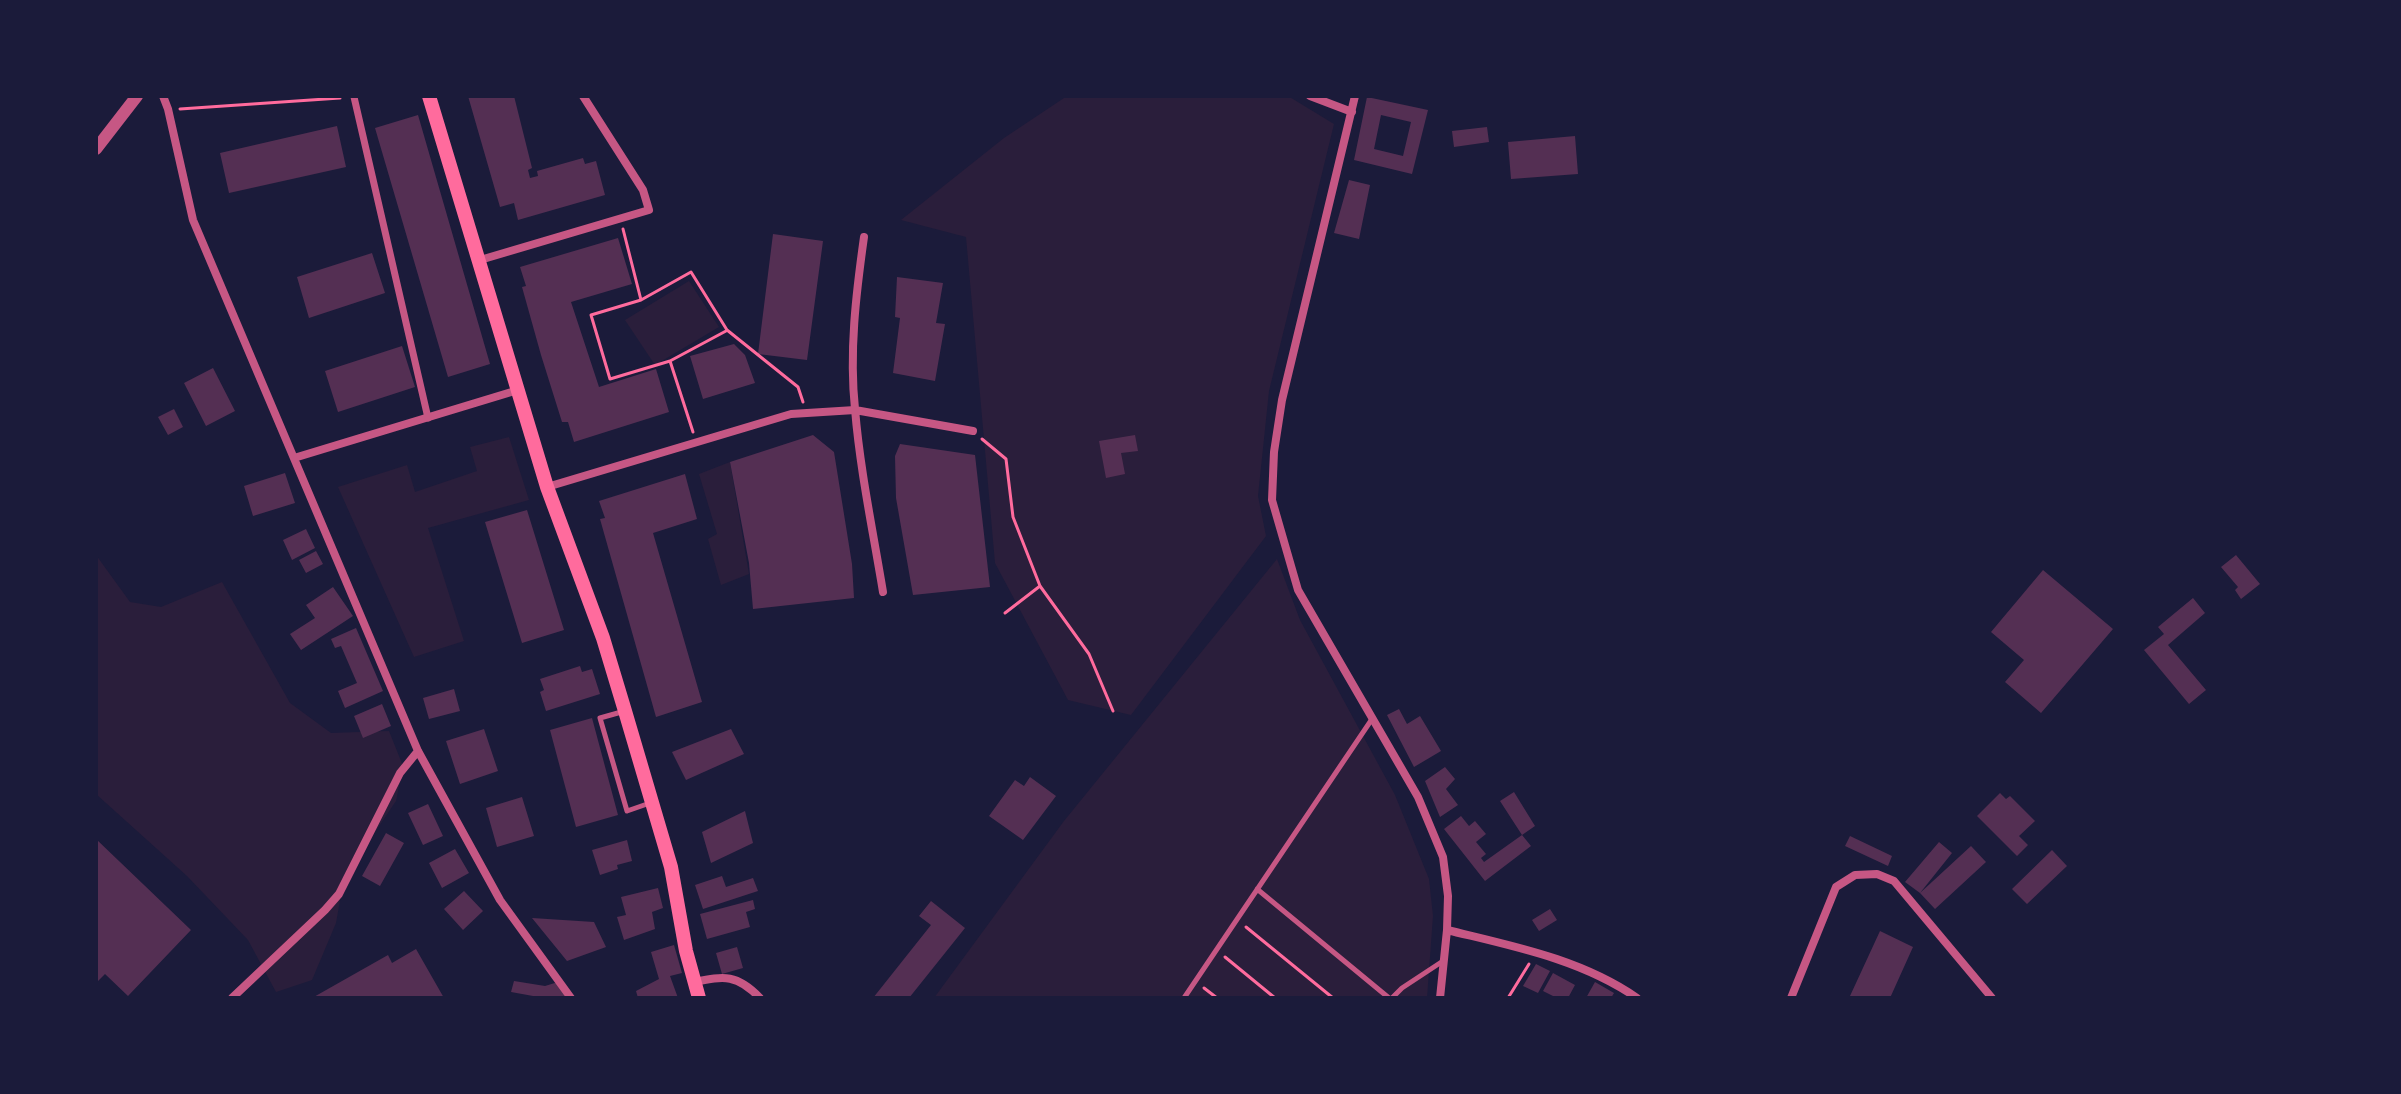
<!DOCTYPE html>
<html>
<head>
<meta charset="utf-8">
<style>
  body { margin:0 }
  #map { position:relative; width:2401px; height:1094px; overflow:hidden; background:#1b1b3a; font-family:Jost,sans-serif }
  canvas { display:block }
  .frame { position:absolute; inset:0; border:98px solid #1b1b3a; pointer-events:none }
</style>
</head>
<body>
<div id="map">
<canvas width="2401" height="1094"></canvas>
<div class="frame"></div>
</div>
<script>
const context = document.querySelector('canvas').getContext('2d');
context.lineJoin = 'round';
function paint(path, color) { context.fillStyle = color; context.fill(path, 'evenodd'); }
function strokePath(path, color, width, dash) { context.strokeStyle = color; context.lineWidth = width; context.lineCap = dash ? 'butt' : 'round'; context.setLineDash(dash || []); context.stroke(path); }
paint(new Path2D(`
  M1067,96H1288L1334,124L1269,391L1258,496L1266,536L1131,715L1068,700L995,563L966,237L901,220L1004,138Z
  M689,281L719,327L655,365L625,320Z
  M509,437L529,500L428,528L464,641L414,657L338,487L407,465L415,492L477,471L470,447Z
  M730,462L749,574L721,585L708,539L717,534L699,474Z
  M96,555L130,602L161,607L222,582L290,703L331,733L389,731L403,766L396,801L344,878L336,923L312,980L276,992L248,940L187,876L96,794Z
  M1277,559L1300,620L1395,795L1429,879L1433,916L1427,998H934L1064,821Z`), '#2a1e3b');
paint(new Path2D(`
  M468,96H514L532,168L528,170L530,178L538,176L537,171L583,158L585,164L596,161L605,195L518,220L514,203L500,207Z
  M1367,97L1428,110L1412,174L1354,160ZM1381,115L1411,122L1403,156L1374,149Z
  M418,115L490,364L448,377L375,128Z
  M337,126L346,167L229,193L220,153Z
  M1487,127L1489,142L1454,147L1452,131Z
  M1575,136L1578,174L1511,179L1508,142Z
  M1349,180L1370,185L1359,239L1334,233Z
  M773,234L823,241L807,360L758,354Z
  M618,238L632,284L571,302L599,387L656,369L669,412L574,442L568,422H562L541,355L522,287L526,286L520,267Z
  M372,253L385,293L309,318L297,277Z
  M897,277L943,283L936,323L945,324L935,381L893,373L900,318L895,317Z
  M734,344L745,355L755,383L703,399L690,356Z
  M402,346L415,387L338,412L325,371Z
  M213,368L235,411L206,426L184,383Z
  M174,409L183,427L168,435L158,417Z
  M813,435L834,452L852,564L854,598L753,609L749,563L730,462Z
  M1135,435L1138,451L1121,453L1125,474L1106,478L1099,441Z
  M900,444L975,455L990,587L913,595L896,498L895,456Z
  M285,473L295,503L253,516L244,486Z
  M685,474L697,519L653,533L702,702L656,717L600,519L605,518L599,501Z
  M527,510L564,630L522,643L485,522Z
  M306,529L315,548L292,560L283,540Z
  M316,551L323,564L306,573L299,560Z
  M2236,555L2260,584L2241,599L2235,590L2238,587L2221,567Z
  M2043,570L2113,629L2041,713L2005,682L2024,660L1991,632Z
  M333,587L353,616L301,650L290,634L315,618L306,605Z
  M2193,598L2205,613L2168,645L2206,690L2189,704L2144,650L2164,634L2158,627Z
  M356,628L383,691L345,708L338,691L357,683L341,646L335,648L331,639Z
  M580,666L582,672L592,669L600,694L546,711L540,692L544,690L540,679Z
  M454,689L460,711L429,719L423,698Z
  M382,704L391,726L363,738L354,716Z
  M1399,709L1407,724L1420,716L1441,751L1414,767L1387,715Z
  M592,718L618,815L576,827L550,730Z
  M484,729L498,771L460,784L446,741Z
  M731,729L744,754L686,780L672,752Z
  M1445,767L1455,779L1446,789L1458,805L1440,817L1425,781Z
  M1030,777L1056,796L1023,840L989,816L1015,780L1024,786Z
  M1514,792L1535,826L1522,835L1500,801Z
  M2000,793L2006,799L2010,796L2035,821L2019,836L2028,845L2017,856L1977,816Z
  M522,797L534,836L497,847L486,808Z
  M428,804L443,836L423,845L408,813Z
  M745,811L753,843L711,863L702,832Z
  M1461,816L1469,826L1475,821L1486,834L1476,842L1486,854L1481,858L1484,862L1522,835L1531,846L1485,881L1444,829Z
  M386,833L404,843L380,886L362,876Z
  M1850,836L1892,856L1888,866L1845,846Z
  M96,839L191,930L128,996L105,974L96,983Z
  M627,840L632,861L617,865L618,869L600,875L592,850Z
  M1939,842L1952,853L1920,893L1905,882Z
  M1971,846L1986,862L1935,909L1920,893Z
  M455,849L469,873L442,888L429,863Z
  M2052,850L2067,866L2027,904L2012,889Z
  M722,876L726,887L753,878L758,891L703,909L695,885Z
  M658,888L663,908L652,912L655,929L624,940L617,917L626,915L621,897Z
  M464,891L483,911L463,930L444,909Z
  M753,900L755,909L746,912L750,927L707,939L700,914Z
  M931,901L965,928L909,998H873L931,925L919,916Z
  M1550,909L1557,920L1539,931L1532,920Z
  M532,918L594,922L606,947L567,961Z
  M1880,931L1913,947L1890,998H1855L1850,996Z
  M674,945L682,973L670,976L678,998H638L636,991L659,979L651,952Z
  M737,947L743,968L722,974L716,953Z
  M416,949L444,998H312L388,955L392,963Z
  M1536,964L1550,971L1538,993L1523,986Z
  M1553,973L1575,985L1568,998H1557L1543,991Z
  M514,981L545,986L558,982L566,998H544L511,992Z
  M1595,982L1614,993L1611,998H1586Z`), '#542f53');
strokePath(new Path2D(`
  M180,109L340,98
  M623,229L641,300L691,272L727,330L798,387L803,402
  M641,300L591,315L610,379L670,361L726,331
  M670,361L693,432
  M982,439L1006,459L1013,517L1040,586L1089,654L1113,711
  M1005,613L1040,586
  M1246,927L1333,998
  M1225,957L1275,998
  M1204,988L1217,998
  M1508,998L1529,964`), '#ff6b9d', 3);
strokePath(new Path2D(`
  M625,711L600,718L627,811L650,803
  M1257,889L1389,998
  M1184,998L1372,719
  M1392,998L1402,988L1443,961`), '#c65784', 5);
strokePath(new Path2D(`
  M354,97L428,418`), '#c65784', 7);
strokePath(new Path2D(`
  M163,96L168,109L193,220L418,751L500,900L571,998
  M1310,96L1352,112
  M1355,96L1282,400L1274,452L1272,500L1298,590L1418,797L1443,857L1448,896L1447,930L1440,998
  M864,237C856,294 849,352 855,409C860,470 873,531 883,592
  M480,260L649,210L643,190L583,96
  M294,458L518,390
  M547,487L791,414L855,410L973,431
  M1447,930C1512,946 1581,959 1637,998
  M694,982C725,976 737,974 760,998
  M232,998L325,910L339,894L400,773L418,751
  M1791,998L1836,887L1855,875L1877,874L1894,881L1992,998`), '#c65784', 8);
strokePath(new Path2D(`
  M96,149L137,96`), '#c65784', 12);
strokePath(new Path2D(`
  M429,96L547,487L603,638L625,711L671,867L686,951L699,998`), '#ff6b9d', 14);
</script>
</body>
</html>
